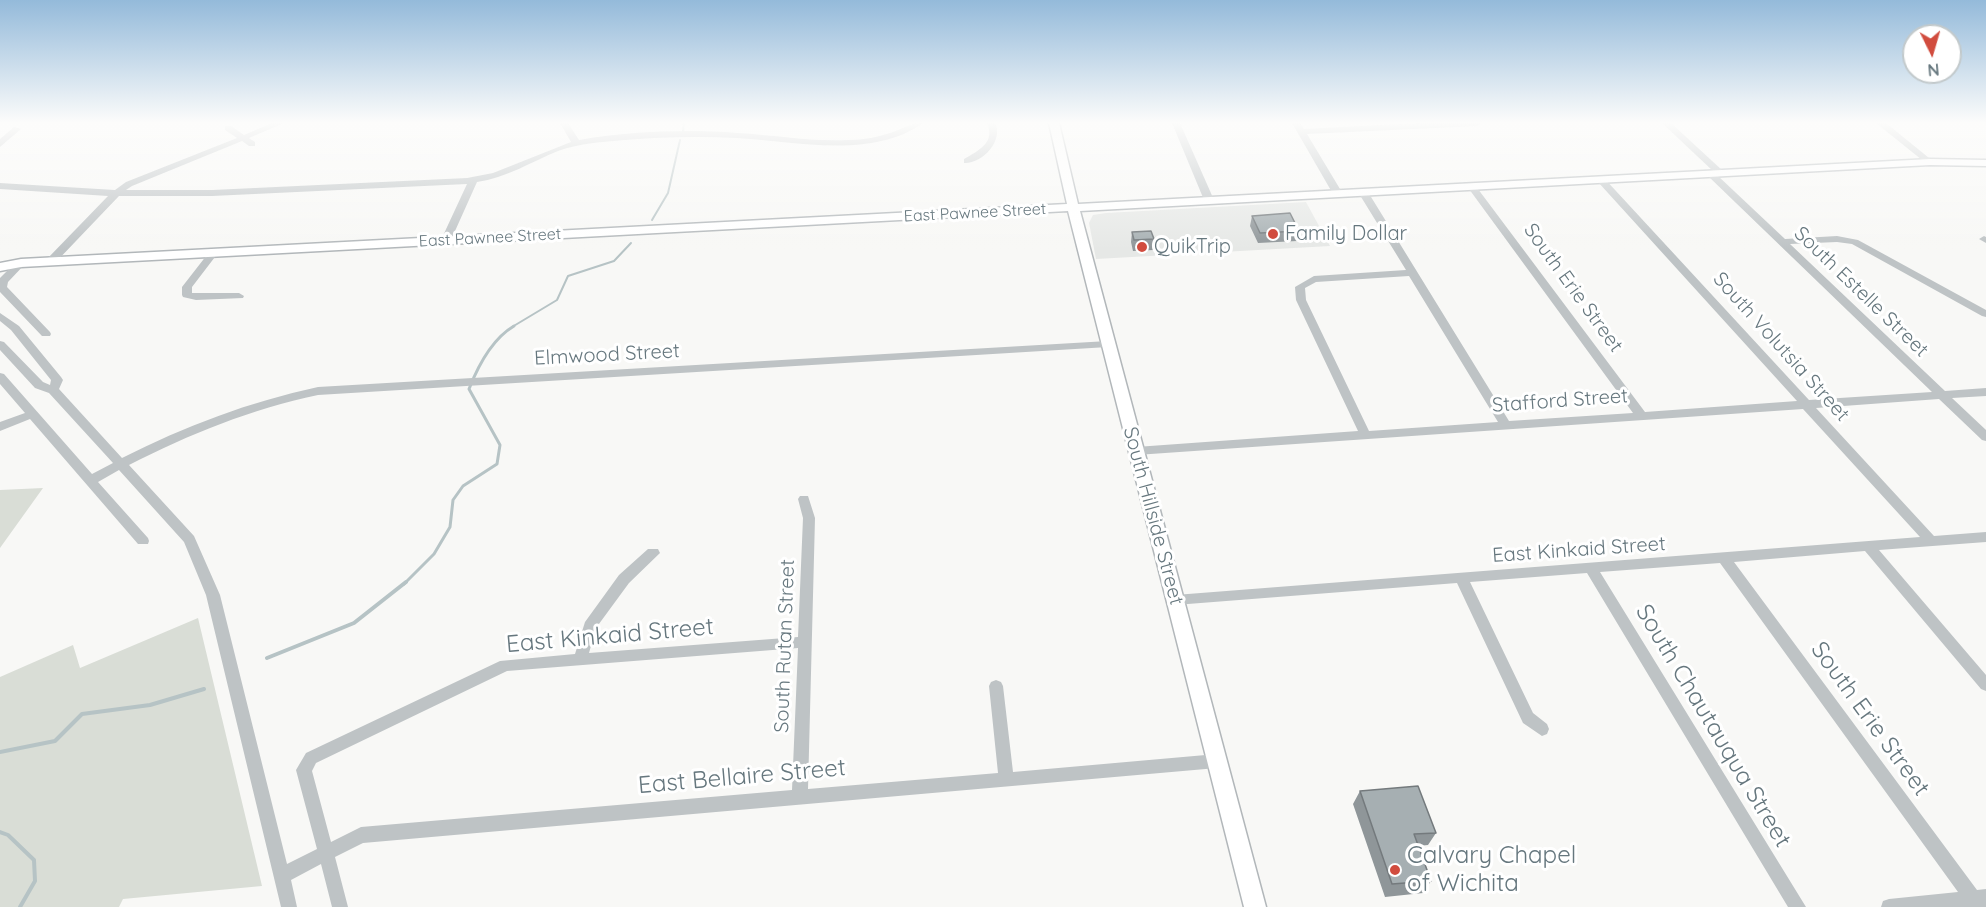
<!DOCTYPE html>
<html>
<head>
<meta charset="utf-8">
<style>
  body { margin:0 }
  #map { position:relative; width:1986px; height:907px; overflow:hidden; background:#f8f8f6; font-family:Quicksand,sans-serif }
  canvas { display:block }
  .north { position:absolute; left:1902px; top:24px; width:60px; height:60px; box-sizing:border-box; background:#fff; border:2px solid #c2c9cb; border-radius:50%; rotate:175deg; font-size:16px; font-weight:700; line-height:24px; text-align:center; color:#66777e }
  .north::after { content:''; display:block; margin:auto; width:21px; height:27px; background:#d14c3e; clip-path:polygon(50% 0,100% 100%,50% 72%,0 100%) }
</style>
</head>
<body>
<div id="map">
<canvas width="1986" height="907"></canvas>
<div class="north">N</div>
</div>
<script>
const context = document.querySelector('canvas').getContext('2d');
context.lineJoin = 'round';
function paint(path, color) { context.fillStyle = color; context.fill(path, 'evenodd'); }
function strokePath(path, color, width, dash) { context.strokeStyle = color; context.lineWidth = width; context.lineCap = dash ? 'butt' : 'round'; context.setLineDash(dash || []); context.stroke(path); }
function label(font, color, halo, rows, align = 'center') {
  context.font = font + ' Quicksand,sans-serif'; context.lineWidth = 6; context.setLineDash([]); context.textBaseline = 'middle'; context.strokeStyle = halo; context.fillStyle = color; for (const [text, x, y, turn = 0] of rows) {
    context.save(); context.translate(x, y); context.rotate((+turn || 0) * Math.PI / 180); context.textAlign = isNaN(turn) ? turn : align; if (halo) context.strokeText(text, 0, 0); context.fillText(text, 0, 0); context.restore();
  }
}
paint(new Path2D(`
  M1306,202L1330,246L1096,259L1089,223L1093,215L1106,213Z`), '#e6e8e6');
paint(new Path2D(`
  M43,488L0,548V490Z
  M198,618L262,886L123,899L119,907H0V677L73,645L80,668Z`), '#d9ddd6');
strokePath(new Path2D(`
  M683,131L684,123
  M652,220L668,193L680,140
  M512,327L557,300L568,276L614,261L631,243`), '#b6c3c5', 2);
strokePath(new Path2D(`
  M404,584L434,554L450,527L453,500L463,486L497,464L500,445L469,389C478,366 492,339 514,326`), '#b6c3c5', 3);
strokePath(new Path2D(`
  M267,658L354,623L406,582
  M0,752L55,741L82,714L150,705L204,689
  M0,832L8,835L34,860L35,881L20,907`), '#b6c3c5', 4);
const major = new Path2D(`
  M1049,123H1059L1078,204L1930,159L1986,160V166L1930,165L1080,211L1266,907H1244L1068,211L21,267L0,271V263L21,259L1067,204Z`);
strokePath(major, '#b2b7ba', 3);
paint(new Path2D(`
  M272,123H284L249,138L255,142V146H249L242,141L132,186L126,190H212L467,178L493,173L571,142L560,123H568L579,140C630,131 686,129 738,133C775,135 811,142 848,140C863,140 879,137 893,132C904,128 911,123 923,123C872,160 793,141 735,138C699,136 662,137 625,140C603,142 580,143 558,151C531,162 506,178 477,182L451,240L446,243L441,240L467,184L212,196H119L54,264H46V260L108,196L0,189V183L115,190L126,182L237,138L225,130V126H231L244,135Z
  M987,123H995C1004,141 982,164 964,163V159C978,151 996,142 987,123Z
  M1172,123H1180L1214,200L1212,202H1206L1204,200Z
  M1292,123H1300L1304,129L1421,123H1481L1477,126L1307,134L1343,194L1338,197L1333,194Z
  M1662,123H1671L1723,171V175H1717L1785,239L1837,236L1858,240L1986,310V317L1982,316L1852,244L1837,242L1790,244L1945,391L1986,388V396L1952,398L1986,430V441L1982,440L1939,399L1816,408L1934,536L1986,532V542L1879,550L1986,675V691L1981,689L1865,551L1734,562L1977,890L1986,889V907H1881L1883,901L1889,899L1958,892L1720,563L1600,572L1806,907H1788L1587,573L1470,582L1533,713L1547,724L1549,729L1547,734L1542,736L1523,723L1457,583L1175,605L1170,604L1168,600L1170,596L1175,595L1920,537L1803,409L1136,455L1132,454L1130,451L1132,448L1136,447L1358,431L1296,300L1295,287L1314,276L1406,270L1358,192L1363,189L1368,192L1509,421L1633,413L1469,189L1467,187L1472,184L1475,185L1645,412L1797,401L1598,182L1596,180L1601,177L1604,178L1809,400L1932,392L1708,176V172H1714ZM1409,276L1498,422L1369,431L1306,300L1305,288L1316,282Z
  M1876,123H1886L1934,162L1933,164H1927Z
  M14,127L21,129L0,147V139Z
  M1984,236L1986,237V243L1979,239Z
  M213,250L218,253L192,287V293H239L244,296L243,298L196,300L183,297L182,295V287L210,251Z
  M21,260L26,263L8,282L7,287L50,332L51,334L50,336H42L0,292V278L17,261Z
  M0,313L19,326L61,377L63,380L59,389L122,458C185,426 249,402 318,387L1108,341L1113,344L1108,347L318,395C251,409 190,434 129,465L194,536L220,595L287,864L317,849L296,770L306,753L500,661L575,654L585,622L619,575L648,549H658L660,553L629,583L596,628L589,653L798,637L803,518L798,499L800,496H808L815,518L808,789L998,773L989,686L991,682L996,680L1001,682L1003,686L1013,772L1217,754L1222,756L1225,761L1222,766L1217,768L363,843L335,857L348,907H332L321,864L291,880L297,907H281L206,595L184,542L119,470L98,482L148,538L149,541L148,544H138L30,419L0,431V422L25,413L0,384V373L4,374L92,474L113,463L49,393L35,388L0,350V341L4,342L43,382L50,385L51,380L11,330L0,321ZM798,648L792,790L361,827L331,842L312,771L316,763L507,671Z`), '#bec3c5');
paint(major, '#fff');
paint(new Path2D(`
  M1252,216L1299,231L1297,241L1258,243L1250,226Z
  M1132,232L1154,239L1153,250L1133,251L1131,242Z
  M1360,791L1436,833L1428,845L1418,846L1431,881L1423,893L1385,897L1353,804Z`), '#8f9699');
const building = new Path2D(`
  M1290,213L1299,231L1260,233L1252,216Z
  M1151,231L1154,239L1134,240L1132,232Z
  M1418,786L1436,833L1414,834L1431,881L1392,884L1360,791Z`);
paint(building, '#a6afb2');
strokePath(building, '#747a7d', 1.5);
const sky = context.createLinearGradient(0, 0, 0, 250);
sky.addColorStop(0, '#94bada');
sky.addColorStop(0.49, '#fcfcfb');
sky.addColorStop(1, '#fcfcfb00');
context.fillStyle = sky;
context.fillRect(0, 0, 1986, 250);
for (const [x, y, r, color] of [
  [1273,234,6,"#d14c3e"],
  [1142,247,6,"#d14c3e"],
  [1395,870,6,"#d14c3e"]
]) { const dot = new Path2D(); dot.arc(x, y, r, 0, 2 * Math.PI); context.fillStyle = color; context.fill(dot); strokePath(dot, '#fff', 2); }
label('16px', '#66777e', '#fff', [
  ["East Pawnee Street",975,213,-3],
  ["East Pawnee Street",490,238,-3]
]);
label('20px', '#66777e', '#fff', [
  ["Family Dollar",1285,234],
  ["QuikTrip",1154,247]
], 'left');
label('20px', '#66777e', '#fff', [
  ["South Erie Street",1573,288,54],
  ["South Estelle Street",1861,292,44],
  ["South Volutsia Street",1781,347,48],
  ["Elmwood Street",607,355,-3],
  ["Stafford Street",1560,401,-4],
  ["South Hillside Street",1153,516,75],
  ["East Kinkaid Street",1579,550,-4],
  ["South Rutan Street",785,646,-88]
]);
label('24px', '#66777e', '#fff', [
  ["East Kinkaid Street",610,636,-5],
  ["South Erie Street",1870,719,54],
  ["South Chautauqua Street",1713,726,59],
  ["East Bellaire Street",742,777,-5]
]);
label('24px', '#66777e', '#fff', [
  ["Calvary Chapel",1407,856],
  ["of Wichita",1407,884]
], 'left');
</script>
</body>
</html>
